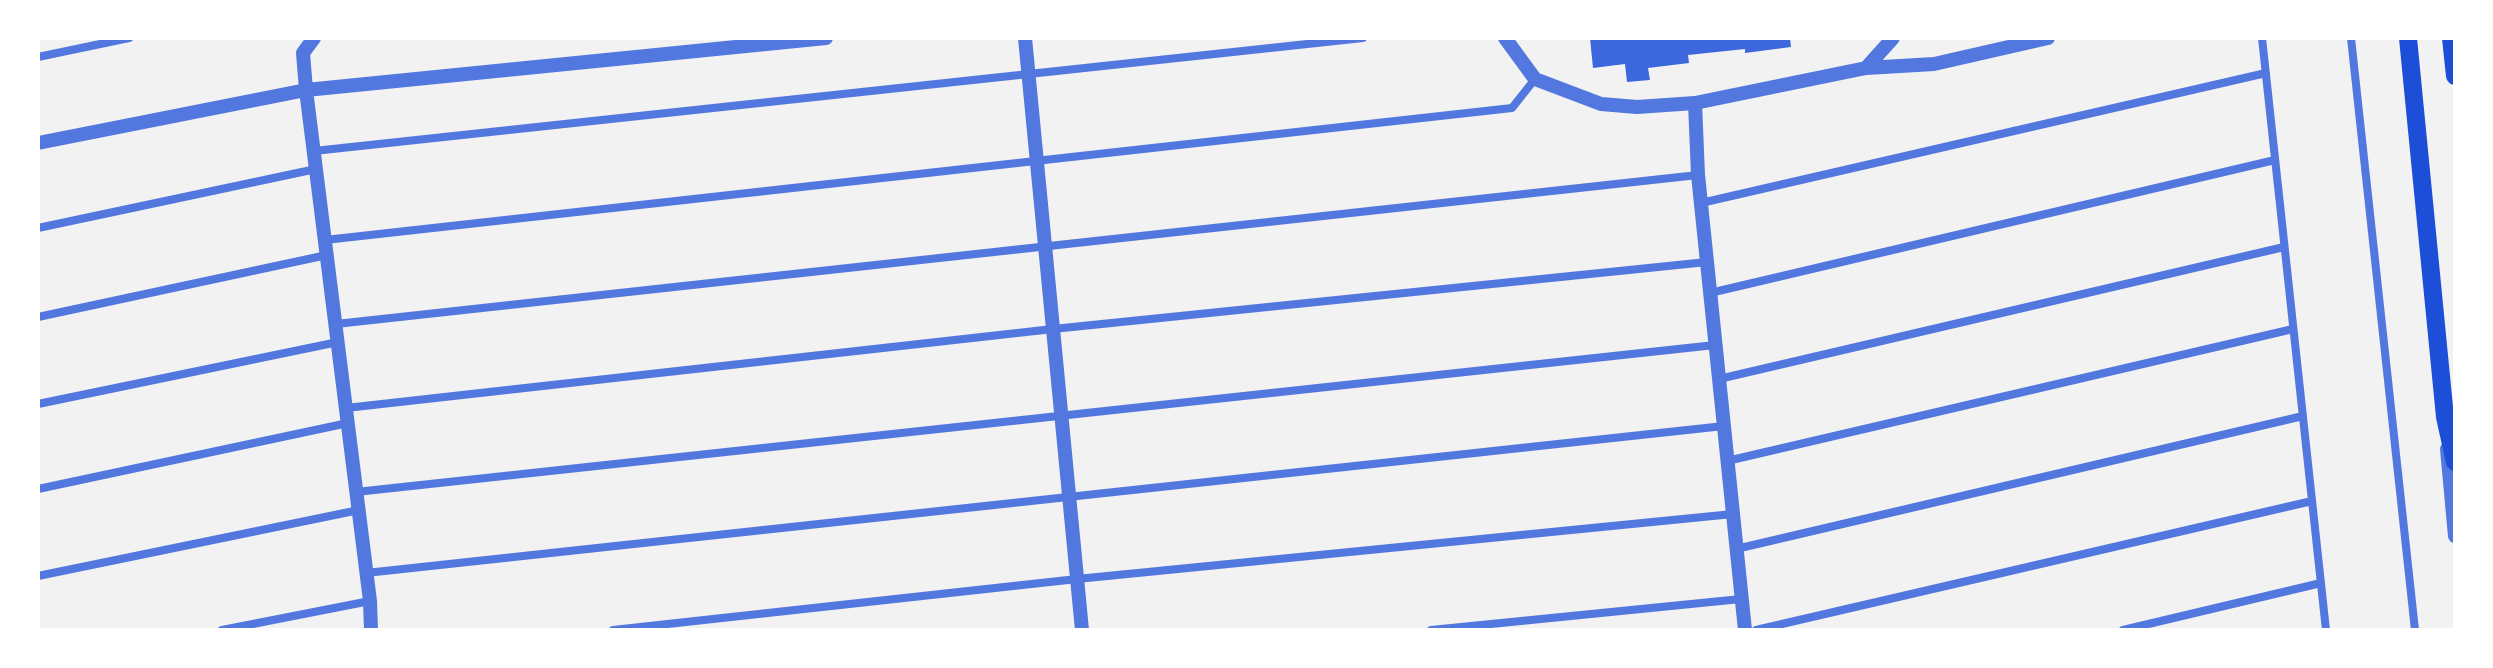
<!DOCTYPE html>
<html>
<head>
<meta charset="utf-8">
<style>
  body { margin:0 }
  #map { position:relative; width:2493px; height:668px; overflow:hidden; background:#f2f2f2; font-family:"Alegreya Sans",sans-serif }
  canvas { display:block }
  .frame { position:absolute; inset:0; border:40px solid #fff; pointer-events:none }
</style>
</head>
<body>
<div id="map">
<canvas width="2493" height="668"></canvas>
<div class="frame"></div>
</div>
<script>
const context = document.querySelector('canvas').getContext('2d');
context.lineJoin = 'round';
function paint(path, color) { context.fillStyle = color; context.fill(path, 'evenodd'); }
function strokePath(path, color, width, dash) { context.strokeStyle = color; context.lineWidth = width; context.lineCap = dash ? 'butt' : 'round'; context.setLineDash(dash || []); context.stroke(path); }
paint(new Path2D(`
  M1590,38H1790L1791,47L1745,53V49L1688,55L1689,63L1648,68L1650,80L1627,82L1625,64L1593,68Z`), '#3d67dc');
strokePath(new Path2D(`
  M2262,38L2326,630
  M2351,38L2415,630
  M38,57L129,38
  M314,151L1363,38
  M1701,203L2266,73
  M38,228L316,169
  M325,240L1512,108L1535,79
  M1710,293L2275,160
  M38,317L327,255
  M336,324L1698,175
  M1719,379L2284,247
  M38,404L338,342
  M346,408L1053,329L1707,262
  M1727,461L2293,329
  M38,489L348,423
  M356,492L1715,345
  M1736,549L2303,416
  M366,573L1724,426
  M38,576L359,510
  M222,630L370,601
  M613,630L1077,579L1733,514
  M1431,630L1741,599
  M1756,630L2312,501
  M2123,630L2321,583`), '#5277de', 8);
strokePath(new Path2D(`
  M314,38L303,53L306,90L370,601L371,630
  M1025,38L1082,630
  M1505,38L1535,79L1601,104L1637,107L1695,103L1866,68L1934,64L2048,38
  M1866,68L1893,38
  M1695,103L1698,175L1745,630
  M38,143L306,90L826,38
  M2447,449L2455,536`), '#5277de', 14);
strokePath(new Path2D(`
  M2408,38L2445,417L2455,462
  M2451,38L2455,76`), '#1d4ed8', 18);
</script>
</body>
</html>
